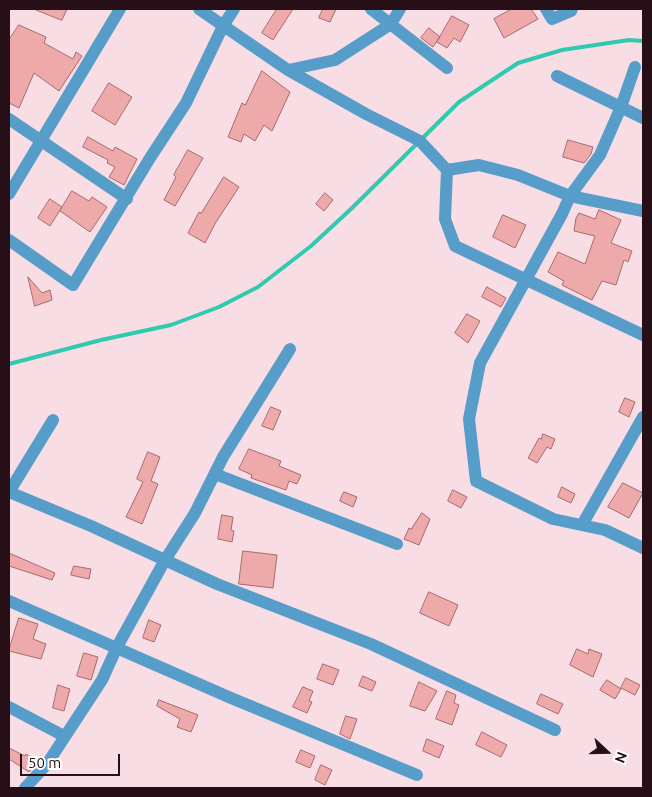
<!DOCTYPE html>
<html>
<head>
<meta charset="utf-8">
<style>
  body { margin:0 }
  #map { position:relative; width:652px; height:797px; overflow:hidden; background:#f9dde5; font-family:Ubuntu,sans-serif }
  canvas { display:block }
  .frame { position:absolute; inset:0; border:10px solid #260f17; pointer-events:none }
  .north { position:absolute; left:582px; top:727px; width:50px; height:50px; -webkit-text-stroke:4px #fff; paint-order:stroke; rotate:111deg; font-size:14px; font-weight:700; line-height:20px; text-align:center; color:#260f17 }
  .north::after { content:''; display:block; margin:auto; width:18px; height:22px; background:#260f17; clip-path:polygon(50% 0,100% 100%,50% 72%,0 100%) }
  .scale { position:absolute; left:20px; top:754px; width:100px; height:22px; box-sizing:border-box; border:2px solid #260f17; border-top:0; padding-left:6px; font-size:15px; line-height:18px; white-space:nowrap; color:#260f17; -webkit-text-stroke:4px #fff; paint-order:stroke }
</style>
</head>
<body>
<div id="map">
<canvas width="652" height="797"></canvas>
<div class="frame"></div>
<div class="north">N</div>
<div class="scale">50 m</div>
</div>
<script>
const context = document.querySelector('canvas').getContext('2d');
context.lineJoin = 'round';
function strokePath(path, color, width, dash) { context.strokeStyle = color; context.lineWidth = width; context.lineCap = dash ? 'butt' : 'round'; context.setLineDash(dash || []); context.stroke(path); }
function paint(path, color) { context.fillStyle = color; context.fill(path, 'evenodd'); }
strokePath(new Path2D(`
  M9,364L101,340L171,325L219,307L258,287L311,246L352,208L459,102L518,63L562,50L629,40L643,41`), '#31c9b0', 4);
const building = new Path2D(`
  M34,9H67L62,20Z
  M277,9H293L273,40L262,33Z
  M323,9H336L330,22L319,18Z
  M512,9H531L538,19L504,38L494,19Z
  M452,16L469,25L460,42L454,38L447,48L437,42Z
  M19,25L46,37L44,43L73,59L76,52L82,56L59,91L34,73L19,108L9,103V40Z
  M429,28L440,37L433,47L421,38Z
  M262,71L290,92L272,131L264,125L255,141L244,134L241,142L228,137L242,103L245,105Z
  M109,83L132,97L115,125L92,111Z
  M88,137L113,151L115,147L137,159L124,185L109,177L115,167L107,163L108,160L83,147Z
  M568,140L593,147L591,154L584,163L563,157Z
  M188,150L203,158L175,206L164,200L176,177L174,175Z
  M224,177L239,187L216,222L205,243L188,233L199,212L201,213Z
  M72,191L89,201L92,197L107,207L90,232L60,211Z
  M325,193L333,200L324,211L316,204Z
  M50,199L62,207L50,226L38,218Z
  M599,210L621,220L611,243L632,251L628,262L624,260L616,285L602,281L592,300L562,285L564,281L548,272L558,252L585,264L595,236L574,231L576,218L579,213L595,219Z
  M503,215L526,225L515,248L493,237Z
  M28,277L42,293L50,290L52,300L35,306Z
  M487,287L506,298L501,307L482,297Z
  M467,314L480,321L468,343L455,333Z
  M625,398L635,402L629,417L619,412Z
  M271,407L281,411L273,430L262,426Z
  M543,434L555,439L551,449L547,447L537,463L528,458L539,438L541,439Z
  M249,449L281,461L279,466L301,475L297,484L289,481L286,490L251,478L252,475L239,469Z
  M148,452L160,457L151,481L158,484L142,524L126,517L143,482L137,479Z
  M623,483L643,493L629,518L608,507Z
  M562,487L575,494L571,503L558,497Z
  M453,490L467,497L461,508L448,501Z
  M344,492L357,497L353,507L340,501Z
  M422,513L430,519L419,545L404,539L409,528L411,529Z
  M222,515L233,517L231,530L234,531L232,542L218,539Z
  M243,551L277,555L273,588L239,584Z
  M9,553L55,573L52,580L9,566Z
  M74,566L91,569L89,579L71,575Z
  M429,592L458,605L449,626L420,613Z
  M19,618L38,624L33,639L46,644L41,659L9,651Z
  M149,620L161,625L154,642L143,638Z
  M577,649L588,654L589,649L602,654L593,677L570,665Z
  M84,653L98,657L91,680L77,676Z
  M323,664L339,670L333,685L317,679Z
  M363,676L376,682L372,691L359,686Z
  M626,678L640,685L635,695L621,688Z
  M607,680L621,689L615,699L600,690Z
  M419,682L437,691L425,711L410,706Z
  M58,685L70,689L64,711L53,708Z
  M303,687L313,691L309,701L312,702L307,713L293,707Z
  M447,691L456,695L454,703L459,705L452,725L436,719Z
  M541,694L563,704L558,714L537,704Z
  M159,700L198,715L191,732L177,727L180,719L157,706Z
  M346,716L357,719L350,739L340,734Z
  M482,732L507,745L501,757L476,745Z
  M427,739L444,746L439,758L423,751Z
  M9,748L25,756L26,754L38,762L29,772L9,759Z
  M301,750L315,756L310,768L296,762Z
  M321,765L332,770L325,785L315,780Z`);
paint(building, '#eaa');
strokePath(building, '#a86a6a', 1);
strokePath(new Path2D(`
  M199,9L288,70L366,114L420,141L447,170L445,219L455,246L643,335
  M371,9L447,68
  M546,9L552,19L571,11L572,9
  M635,67L621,107L600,155L570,196L562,214L480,363L469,419L476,481L553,519L605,530L643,548
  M288,70L335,60L391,24L400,9
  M557,76L643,118
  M9,119L127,199
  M447,170L479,165L518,175L570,196L643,211
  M9,194L120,9
  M9,240L73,285L150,158L186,103L223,26L234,9
  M215,474L397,544
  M9,492L91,526L217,584L371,644L555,730
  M9,492L53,420
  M582,525L643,417
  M9,601L231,698L417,775
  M9,707L64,736
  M25,788L47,764L102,680L117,647L165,560L195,513L223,457L290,349`), '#569dca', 12);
</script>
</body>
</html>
